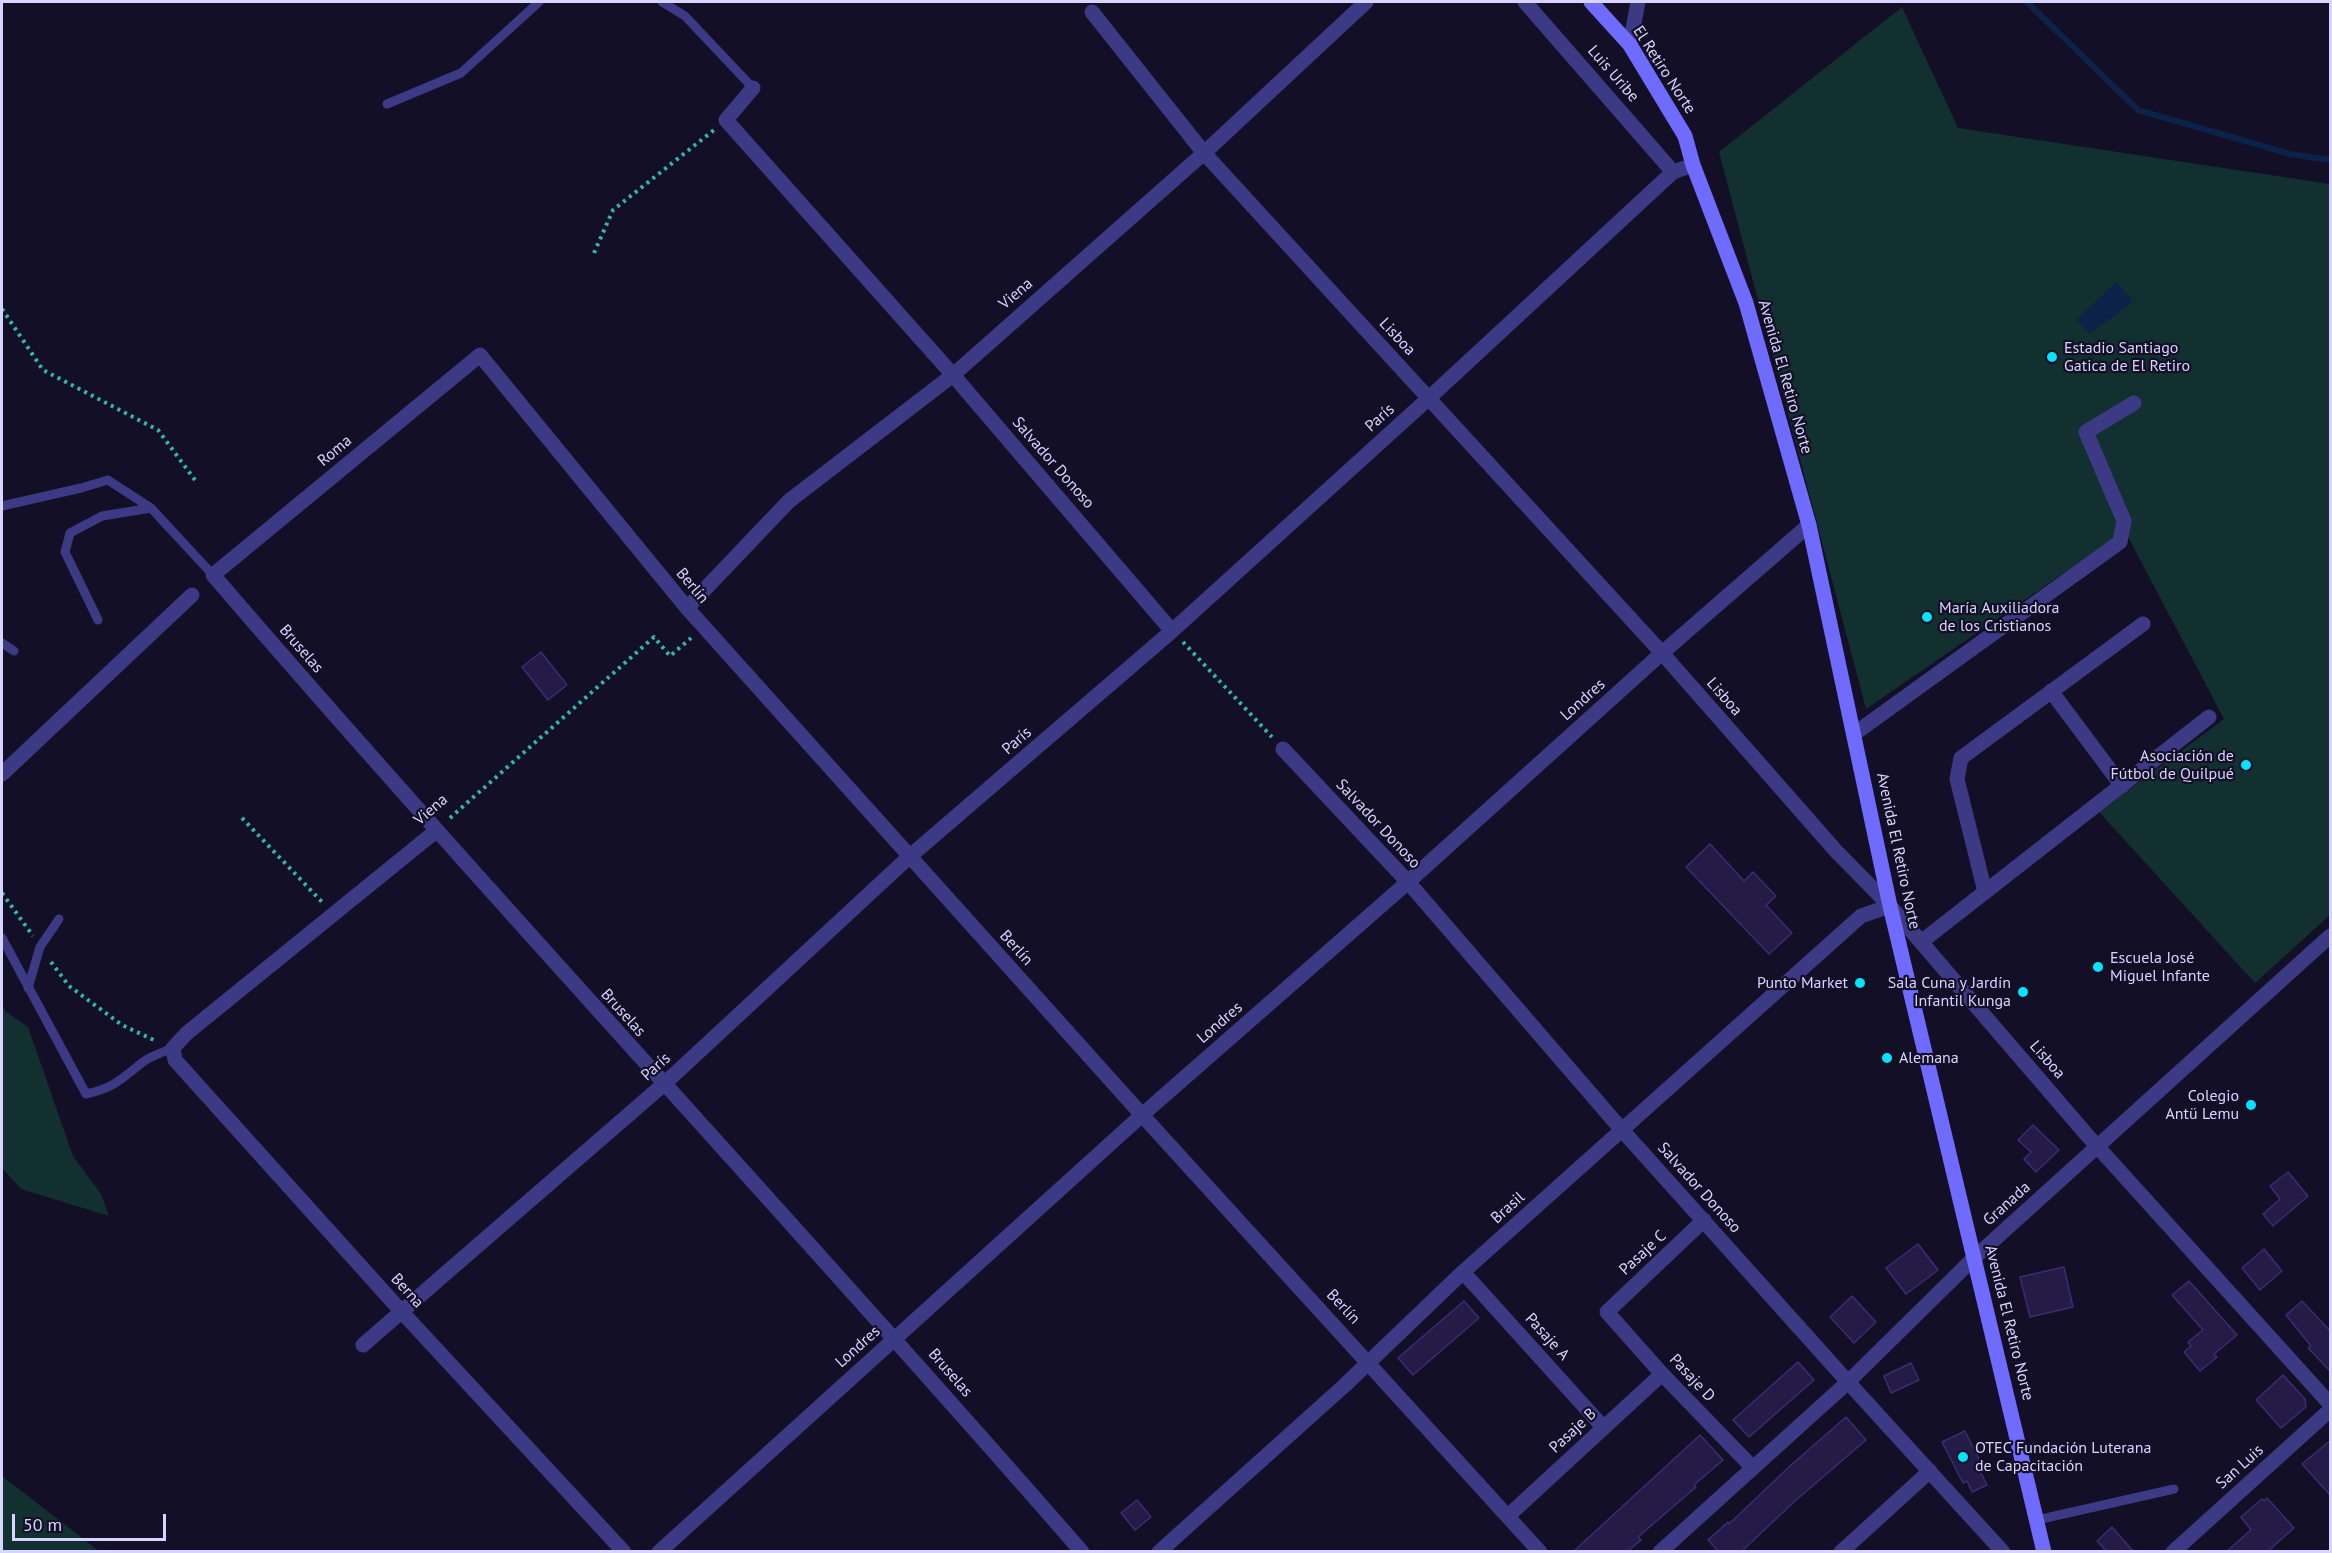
<!DOCTYPE html>
<html>
<head>
<meta charset="utf-8">
<style>
  body { margin:0 }
  #map { position:relative; width:2332px; height:1553px; overflow:hidden; background:#130f26; font-family:"PT Sans",sans-serif }
  canvas { display:block }
  .frame { position:absolute; inset:0; border:3px solid #d9d4ff; pointer-events:none }
  .scale { position:absolute; left:12px; top:1514px; width:154px; height:27px; box-sizing:border-box; border:3px solid #d9d4ff; border-top:0; padding-left:8px; font-size:18px; line-height:21px; white-space:nowrap; color:#d9d4ff; -webkit-text-stroke:4px #130f26; paint-order:stroke }
</style>
</head>
<body>
<div id="map">
<canvas width="2332" height="1553"></canvas>
<div class="frame"></div>
<div class="scale">50 m</div>
</div>
<script>
const context = document.querySelector('canvas').getContext('2d');
context.lineJoin = 'round';
function paint(path, color) { context.fillStyle = color; context.fill(path, 'evenodd'); }
function strokePath(path, color, width, dash) { context.strokeStyle = color; context.lineWidth = width; context.lineCap = dash ? 'butt' : 'round'; context.setLineDash(dash || []); context.stroke(path); }
function label(font, color, halo, rows, align = 'center') {
  context.font = font + ' "PT Sans",sans-serif'; context.lineWidth = 4.5; context.setLineDash([]); context.textBaseline = 'middle'; context.strokeStyle = halo; context.fillStyle = color; for (const [text, x, y, turn = 0] of rows) {
    context.save(); context.translate(x, y); context.rotate((+turn || 0) * Math.PI / 180); context.textAlign = isNaN(turn) ? turn : align; if (halo) context.strokeText(text, 0, 0); context.fillText(text, 0, 0); context.restore();
  }
}
paint(new Path2D(`
  M1902,7L1958,128L2330,184V915L2255,983L2099,812L2224,719L2125,531L1866,709L1719,152Z
  M2,1003L5,1011L28,1027L73,1156L101,1194L109,1216L21,1189L2,1168Z
  M2,1476L99,1551H2Z`), '#12302f');
paint(new Path2D(`
  M2116,282L2133,301L2112,318L2089,333L2076,320Z`), '#0c2248');
strokePath(new Path2D(`
  M2027,2L2138,110L2290,154L2330,160`), '#0c2248', 6);
const building = new Path2D(`
  M541,652L567,685L548,700L522,667Z
  M1710,844L1744,881L1753,872L1776,896L1766,905L1792,933L1769,954L1686,867Z
  M2033,1125L2059,1150L2036,1172L2024,1159L2031,1152L2018,1140Z
  M2288,1172L2308,1196L2273,1226L2263,1214L2280,1199L2270,1186Z
  M1918,1244L1938,1270L1906,1294L1886,1268Z
  M2264,1249L2282,1271L2260,1290L2242,1268Z
  M2064,1267L2073,1307L2030,1317L2020,1277Z
  M2189,1281L2237,1335L2214,1354L2217,1357L2200,1371L2184,1352L2191,1346L2188,1342L2203,1330L2172,1295Z
  M1852,1296L1876,1322L1854,1343L1830,1317Z
  M1464,1301L1479,1318L1413,1375L1398,1358Z
  M2302,1301L2331,1332V1372L2308,1348L2311,1346L2286,1315Z
  M1798,1362L1814,1380L1749,1437L1733,1420Z
  M1911,1363L1919,1380L1891,1393L1884,1376Z
  M2283,1375L2305,1399L2306,1407L2281,1428L2256,1400Z
  M1846,1417L1866,1440L1795,1501L1742,1551H1718L1708,1540L1728,1522L1729,1524L1791,1465Z
  M1965,1431L1985,1471L1981,1473L1987,1485L1972,1492L1967,1481L1963,1483L1942,1442Z
  M1700,1435L1723,1460L1694,1485L1696,1487L1638,1537L1641,1540L1628,1551H1574Z
  M2331,1440V1496L2302,1464Z
  M2267,1498L2294,1528L2268,1551H2227L2251,1530L2241,1517L2262,1499L2264,1501Z
  M1137,1500L1151,1517L1135,1530L1121,1513Z
  M2112,1527L2133,1551H2106L2097,1541Z`);
paint(building, '#241b47');
strokePath(building, '#3b2d73', 1.5);
strokePath(new Path2D(`
  M594,253L613,210L714,130
  M2,309L43,370L158,430L195,480
  M1183,642L1272,737
  M242,818L322,902
  M450,818L654,637L670,656L691,638
  M2,893L33,936
  M51,962L69,986L122,1025L156,1041`), '#2fb8b0', 4, [3, 4.5]);
strokePath(new Path2D(`
  M662,2L685,16L753,88
  M387,104L461,73L539,2
  M2,506L81,488L108,480L151,508L213,575
  M98,620L65,552L70,533L102,516L151,508
  M2,643L14,651
  M2,938L86,1094C114,1088 121,1079 143,1062C151,1056 163,1052 173,1048
  M28,988L40,947L59,919
  M2037,1520L2174,1489`), '#3d3a85', 9);
strokePath(new Path2D(`
  M1525,2L1673,172
  M1092,12L1204,153L1662,653L1836,851L1890,906L2087,1135L2330,1404
  M1630,45L1638,2
  M753,88L726,120L953,375L1172,631
  M687,608L789,501L953,375L1204,153L1366,2
  M2051,691L2122,786
  M1854,734L2120,542L2124,521L2086,432L2134,403
  M1283,749L1408,882L1622,1130L1848,1382L2003,1552
  M2,774L192,595
  M436,831L187,1033L173,1048L175,1060L401,1311L624,1552
  M1985,892L1957,779L1961,758L2143,624
  M1921,942L2209,717
  M1704,1220L1607,1312L1662,1374L1753,1468
  M1463,1272L1603,1427
  M363,1345L664,1084L909,857L1172,631L1429,398L1673,172L1693,165
  M1508,1516L1662,1374
  M659,1552L1142,1115L1408,882L1662,653L1809,525
  M1082,1552C796,1223 497,905 213,575L480,355L687,608L1142,1115L1540,1552
  M1159,1552L1345,1385L1463,1272L1861,916L1890,906
  M1660,1552L1848,1382L1974,1258L2330,936
  M1841,1552L1930,1471
  M2173,1552L2330,1410`), '#3d3a85', 15);
strokePath(new Path2D(`
  M1591,2L1630,45L1685,136L1693,165L1746,303L1809,525L1890,906L2044,1552`), '#6f6bff', 15);
for (const [x, y, r, color] of [
  [2052,357,6,"#00e5ff"],
  [1927,617,6,"#00e5ff"],
  [2246,765,6,"#00e5ff"],
  [2098,967,6,"#00e5ff"],
  [1860,983,6,"#00e5ff"],
  [2023,992,6,"#00e5ff"],
  [1887,1058,6,"#00e5ff"],
  [2251,1105,6,"#00e5ff"],
  [1963,1457,6,"#00e5ff"]
]) { const dot = new Path2D(); dot.arc(x, y, r, 0, 2 * Math.PI); context.fillStyle = color; context.fill(dot); strokePath(dot, '#130f26', 2); }
label('16px', '#d9d4ff', '#130f26', [
  ["El Retiro Norte",1664,70,57],
  ["Luis Uribe",1613,74,49],
  ["Viena",1016,294,-41],
  ["Lisboa",1397,337,47],
  ["Avenida El Retiro Norte",1785,377,74],
  ["París",1380,418,-42],
  ["Roma",335,451,-40],
  ["Salvador Donoso",1053,463,49],
  ["Berlín",692,586,50],
  ["Bruselas",301,649,49],
  ["Lisboa",1724,697,49],
  ["Londres",1583,700,-42],
  ["París",1017,741,-41],
  ["Viena",431,810,-41],
  ["Salvador Donoso",1378,824,47],
  ["Avenida El Retiro Norte",1898,851,78],
  ["Berlín",1016,948,48],
  ["Bruselas",623,1013,48],
  ["Londres",1220,1023,-41],
  ["Lisboa",2047,1060,49],
  ["París",656,1067,-42],
  ["Salvador Donoso",1699,1188,48],
  ["Granada",2007,1204,-42],
  ["Brasil",1508,1208,-42],
  ["Pasaje C",1643,1253,-43],
  ["Berna",407,1291,48],
  ["Berlín",1343,1307,47],
  ["Avenida El Retiro Norte",2009,1323,76],
  ["Pasaje A",1547,1337,48],
  ["Londres",858,1347,-42],
  ["Bruselas",950,1373,49],
  ["Pasaje D",1692,1378,47],
  ["Pasaje B",1573,1431,-43],
  ["San Luis",2240,1467,-42]
]);
label('16px', '#d9d4ff', '#130f26', [
  ["Estadio Santiago",2064,348],
  ["Gatica de El Retiro",2064,366],
  ["María Auxiliadora",1939,608],
  ["de los Cristianos",1939,626],
  ["Asociación de",2234,756,"right"],
  ["Fútbol de Quilpué",2234,774,"right"],
  ["Escuela José",2110,958],
  ["Miguel Infante",2110,976],
  ["Punto Market",1848,983,"right"],
  ["Sala Cuna y Jardín",2011,983,"right"],
  ["Infantil Kunga",2011,1001,"right"],
  ["Alemana",1899,1058],
  ["Colegio",2239,1096,"right"],
  ["Antü Lemu",2239,1114,"right"],
  ["OTEC Fundación Luterana",1975,1448],
  ["de Capacitación",1975,1466]
], 'left');
</script>
</body>
</html>
